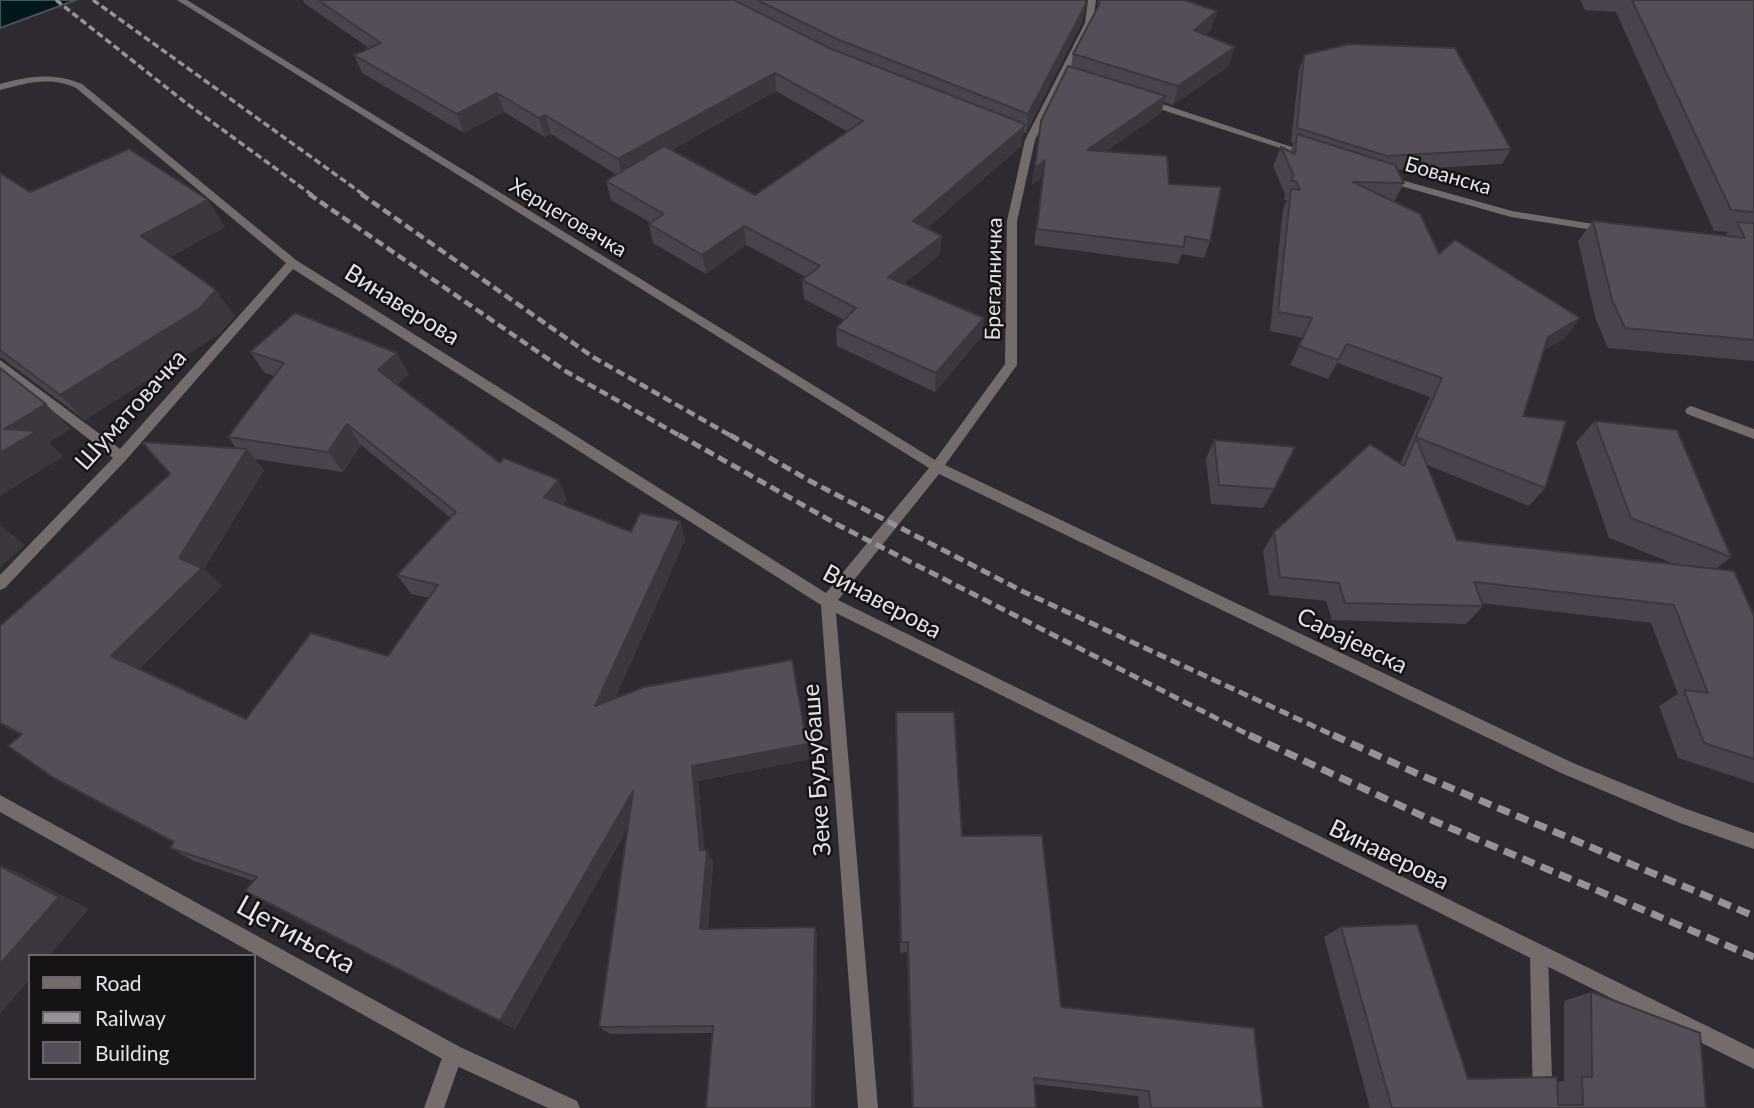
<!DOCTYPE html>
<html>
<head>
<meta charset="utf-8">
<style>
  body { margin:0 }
  #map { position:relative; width:1754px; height:1108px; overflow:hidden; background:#2f2932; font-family:Lato,sans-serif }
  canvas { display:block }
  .legend { position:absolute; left:28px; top:954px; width:228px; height:126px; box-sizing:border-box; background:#161317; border:2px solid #69666b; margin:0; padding:9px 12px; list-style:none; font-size:21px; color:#e6e2e8 }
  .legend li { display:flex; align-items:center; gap:14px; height:35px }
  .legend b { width:35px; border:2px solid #69666b }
</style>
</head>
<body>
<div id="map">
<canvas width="1754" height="1108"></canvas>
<ul class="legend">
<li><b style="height:9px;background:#736c6b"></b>Road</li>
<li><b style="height:9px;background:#979299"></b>Railway</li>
<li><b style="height:19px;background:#554e59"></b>Building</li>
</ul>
</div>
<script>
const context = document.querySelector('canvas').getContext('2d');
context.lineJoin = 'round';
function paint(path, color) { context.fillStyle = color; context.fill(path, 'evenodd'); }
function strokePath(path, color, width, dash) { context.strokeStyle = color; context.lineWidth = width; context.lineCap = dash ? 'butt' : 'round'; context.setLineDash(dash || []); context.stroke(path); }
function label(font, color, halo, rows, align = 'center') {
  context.font = font + ' Lato,sans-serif'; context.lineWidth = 5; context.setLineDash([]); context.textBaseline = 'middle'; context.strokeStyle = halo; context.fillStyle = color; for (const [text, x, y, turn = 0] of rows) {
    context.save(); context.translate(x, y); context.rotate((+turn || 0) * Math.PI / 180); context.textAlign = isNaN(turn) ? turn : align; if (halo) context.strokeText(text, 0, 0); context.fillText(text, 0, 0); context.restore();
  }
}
const water = new Path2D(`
  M0,0H76L0,28Z`);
paint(water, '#00171c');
strokePath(water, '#455459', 2);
paint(new Path2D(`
  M1691,406L1754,429V439L1687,414L1685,411L1687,408Z
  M1539,946L1545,949L1548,955L1553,1108H1533L1530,955L1533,949Z
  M453,1044L460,1047L463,1054L444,1108H424L446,1047Z`), '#736c6b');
paint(new Path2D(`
  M177,0H187L935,460L1005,364L1007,221L1025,140L1085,23L1088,0H1096L1093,23L1035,140L1017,221V365L945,465L1573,763L1681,807L1754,833V849L1680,823L1561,773L939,474L838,600L1754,1049V1069L836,613L878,1108H858L821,605L293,269L126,460L5,588L0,590V575L113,458L0,370V360L120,449L286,263L76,88C50,76 26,83 0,90V84C28,76 54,72 82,84L296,260L826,593L929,468Z
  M1144,100H1150L1313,154L1305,156L1144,104Z
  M1387,176L1512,211L1606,226L1611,229L1606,232L1511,217L1383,181L1382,179Z
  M0,795L460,1047L577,1101L580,1108H548L446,1061L0,812Z`), '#736c6b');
strokePath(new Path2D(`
  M56,0L186,103L312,195
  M93,0L364,195`), '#979299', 3.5, [7, 3.5]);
strokePath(new Path2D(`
  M309,194L567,372L682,437
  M361,194L593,357L733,437`), '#979299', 4.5, [9, 4.5]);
strokePath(new Path2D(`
  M679,435L840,526L1253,737
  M730,435L810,481L1024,592L1337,737`), '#979299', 5, [10, 5]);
strokePath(new Path2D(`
  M1249,735L1427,818L1754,957
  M1333,735L1418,774L1754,916`), '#979299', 7, [13, 7]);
paint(new Path2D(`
  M303,0H1087L1082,22L1026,133L1023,132L1021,146L927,228L940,255L904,283L984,318L982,336L935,392L837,346L836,328L844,320L804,299L802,280L806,277L746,245L706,274L653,243L649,224L651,223L611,200L606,181L617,175L551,134L545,137L504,112L464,133L362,73L354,55L369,48L304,3ZM776,91L848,132L755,195L672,150Z
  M1098,0H1184L1217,11L1211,29L1205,35L1229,66L1173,105L1164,102L1161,113L1106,151L1169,184L1210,241L1204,258L1182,254L1178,264L1034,245L1043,177L1032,184L1041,121L1071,67L1073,54L1098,7Z
  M1580,0H1754V361L1608,348L1596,320L1578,241L1593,221L1725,236L1728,232L1714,231L1616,12L1585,10Z
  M1304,55L1511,149L1502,164L1398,170L1404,183L1394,202L1439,254L1580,318L1565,338L1544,350L1523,416L1545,488L1529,506L1427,465L1457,540L1674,564L1609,538L1576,442L1595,421L1731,557L1716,569L1754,616V783L1678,758L1659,706L1678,694L1651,623L1482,603L1483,606L1466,624L1332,620L1326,601L1269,595L1263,551L1274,532L1400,464L1430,397L1337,363L1328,379L1290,365L1303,338L1270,331L1283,209L1287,200H1284L1285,194L1273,166L1281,147L1290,152L1294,143L1291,142L1299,70Z
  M0,173L30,192L225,227L170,257L235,316L219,334L85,420L2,358H0Z
  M250,352L409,374L397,385L500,463L559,480L567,500L563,505L631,532L680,521L685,540L615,698L809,759L698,781L704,850H707L713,863L708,929L815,927L817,937L712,1033L610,1034L599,1027L627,829L515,1029L245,891L254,881L194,861L170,848L174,842L21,735L0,724V626L237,449L228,437L274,376L265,373ZM361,445L451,518L397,575L411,594L429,598L388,656L246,719L139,669L222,586L204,569L264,470L255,459L343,472Z
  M1214,440L1274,489L1263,508L1211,504L1206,459Z
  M896,712L962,836L1061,1007L1263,1108H1139L1138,1096L1034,1084L1036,1108H912L907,952L900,953Z
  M1341,927L1468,1079L1557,1082L1564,1081V1001L1591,992L1706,1108H1370L1324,937Z`), '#49434d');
paint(new Path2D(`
  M1086,0H1087L1082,22L1026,133L1028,114Z
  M1217,11L1211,29L1189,49L1194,30Z
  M1235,47L1229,66L1173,105L1178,86Z
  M775,73L776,91L623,178L618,159Z
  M497,93L504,112L464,133L457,114Z
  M1166,96L1161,113L1084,166L1087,150Z
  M545,115L551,134L545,137L539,118Z
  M1025,124L1021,146L913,240V221Z
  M1045,160L1043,177L1032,184L1035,168Z
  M208,200L225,227L160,262L141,236Z
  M744,226L746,245L706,274L702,255Z
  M942,236L940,255L888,296V277Z
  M216,290L235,316L219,334L85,420L60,395Z
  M984,318L982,336L935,392L936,373Z
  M1580,318L1565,338L1534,356L1548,337Z
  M397,353L409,374L390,391L378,370Z
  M46,404L71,429L49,443L64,456L0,496V453L4,429Z
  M347,424L361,445L343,472L328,452Z
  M247,449L264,470L204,569L222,586L135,674L111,656L179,558Z
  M559,480L567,500L553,517L544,497Z
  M680,521L685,540L604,722L595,706Z
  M0,525L25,545L0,567Z
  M807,744L809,759L698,781L706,863L700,850L692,766Z
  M633,791L641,805L515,1029L500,1021Z
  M707,850L713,863L707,940L700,929Z
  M0,865L21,874L89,909L49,956H30V979L0,1014Z
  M815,927L817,937L815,1108H812Z`), '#3c373e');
const building = new Path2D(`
  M318,0H734L829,48L1025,124L1024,127L913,221L942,236L888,277L984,318L936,373L836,328L856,308L802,280L820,266L744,226L702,255L649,224L664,214L606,181L664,146L755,195L863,121L775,73L618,159L545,115L539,118L497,93L457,114L354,55L381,43Z
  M757,0H1086V4L1028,114L837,39Z
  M1100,0H1184L1217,11L1194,30L1235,47L1178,86L1073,54L1099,5Z
  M1632,0H1754V212L1731,210Z
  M1349,44L1455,48L1511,149L1387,156L1297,128L1304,55Z
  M1068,66L1166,96L1087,150L1167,156L1169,184L1221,187L1210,241L1185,236L1184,247L1037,229L1045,160L1035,168L1041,121Z
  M1297,134L1395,165L1404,183L1353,182L1420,214L1439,254L1455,240L1580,318L1548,337L1523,416L1566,421L1545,488L1416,437L1442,378L1347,344L1338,360L1299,346L1312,318L1278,312L1291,189L1300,190L1296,181H1292L1293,174L1281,147L1295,154Z
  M129,149L208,200L141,236L216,290L200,308L60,395L0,350V173L30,192Z
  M1593,221L1745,238L1737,222L1754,223V340L1625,328L1612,300Z
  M295,313L397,353L378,370L500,463L504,458L559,480L544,497L631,532L640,513L680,521L595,706L644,687L792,660L807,744L692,766L700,850H707L700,929L815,927L812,1108H706L713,1026L599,1027L633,791L500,1021L245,891L257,877L170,848L174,842L54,778L8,746L22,734L0,723V626L170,474L142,442L247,449L179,558L202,568L111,656L246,719L311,633L388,656L438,585L397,575L456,512L347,424L328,452L228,437L284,363L250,352Z
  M0,368L46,404L4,429L37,431L0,453Z
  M1595,421L1677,430L1731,557L1631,518Z
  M1416,438L1457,540L1734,571L1754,616V759L1704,743L1684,690L1708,693L1674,605L1474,582L1483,606L1345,603L1339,583L1280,577L1274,532L1370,444L1404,466Z
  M1214,440L1295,447L1274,489L1219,485Z
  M896,712H954L962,836L1042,835L1061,1007L1254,1028L1263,1108H1151L1149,1091L1034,1078L1036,1108H913L908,942H901Z
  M0,866L59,897L0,964Z
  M1417,924L1468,1079L1557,1077L1558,1105H1583L1582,1077H1592L1591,992L1700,1033L1706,1108H1392L1341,927Z`);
paint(building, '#554e59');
strokePath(building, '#3c373e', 2);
label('21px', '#e6e2e8', '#161317', [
  ["Бованска",1448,176,16],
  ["Херцеговачка",568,218,31],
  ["Брегалничка",994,279,-89]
]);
label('24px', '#e6e2e8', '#161317', [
  ["Винаверова",402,305,32],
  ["Шуматовачка",131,410,-48],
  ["Винаверова",882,602,28],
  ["Сарајевска",1352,641,26],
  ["Зеке Буљубаше",817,770,-94],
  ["Винаверова",1389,855,26]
]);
label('28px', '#e6e2e8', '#161317', [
  ["Цетињска",296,935,29]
]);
</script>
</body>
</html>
